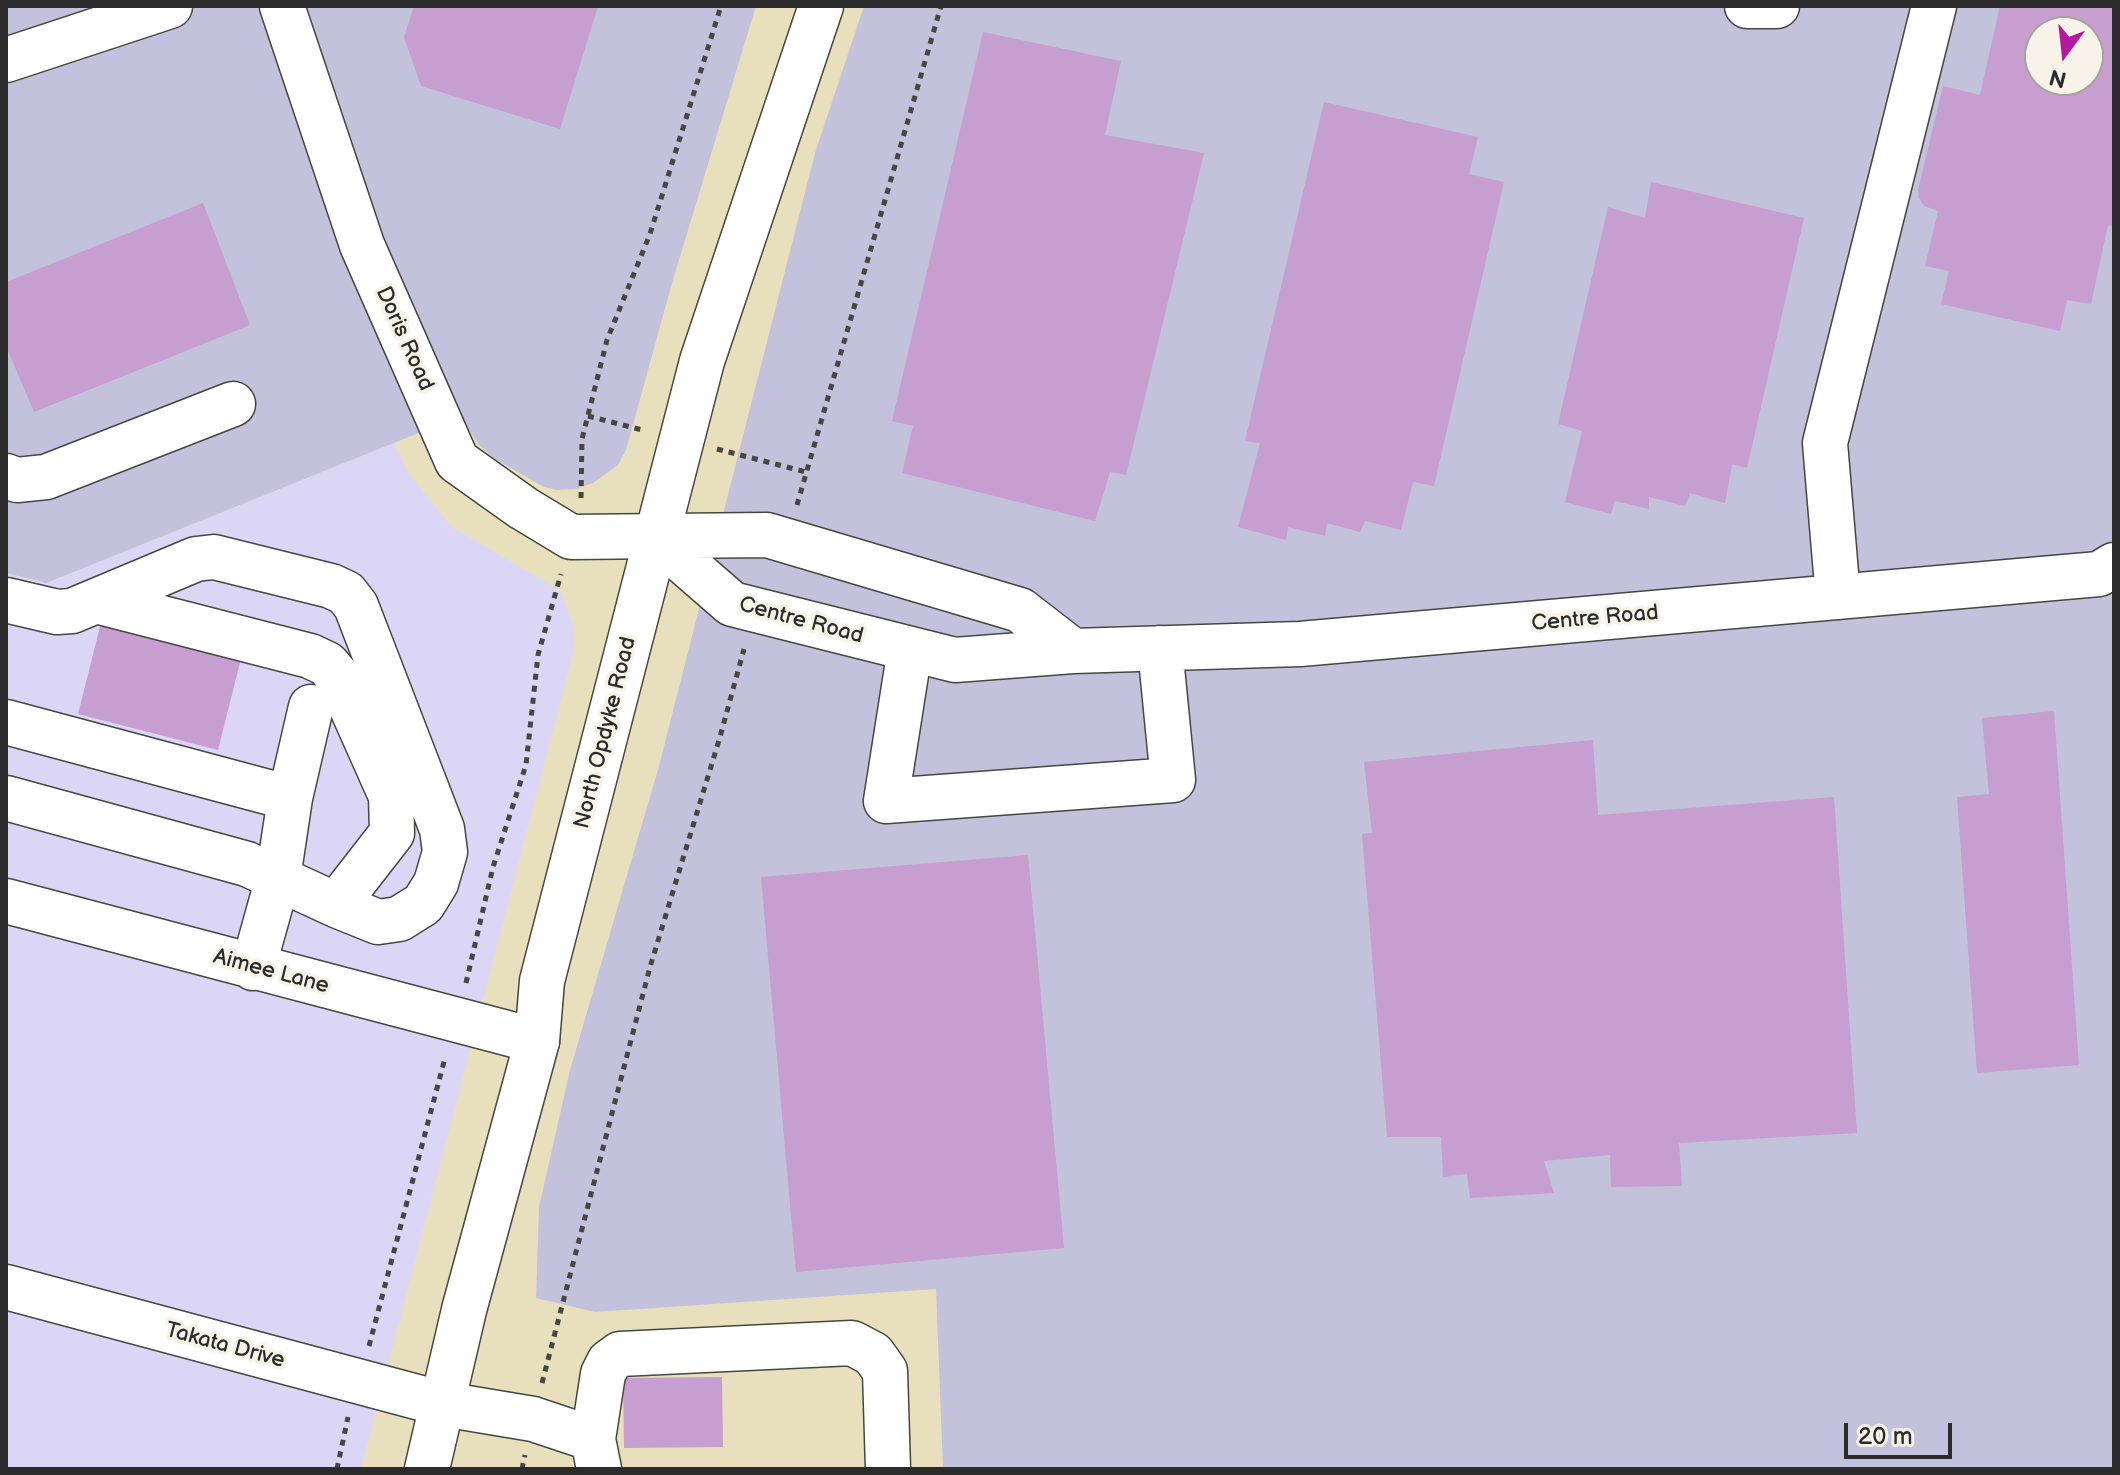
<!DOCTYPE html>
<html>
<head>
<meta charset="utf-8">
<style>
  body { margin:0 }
  #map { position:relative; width:2120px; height:1475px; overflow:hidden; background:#e8e0bc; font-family:"Balsamiq Sans",sans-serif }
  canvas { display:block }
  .frame { position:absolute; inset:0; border:8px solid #2b2b2b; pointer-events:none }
  .north { position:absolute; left:2024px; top:16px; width:80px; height:80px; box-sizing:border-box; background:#f7f3e8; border:2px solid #a5a39c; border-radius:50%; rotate:195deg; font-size:22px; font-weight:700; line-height:32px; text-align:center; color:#2b2b2b }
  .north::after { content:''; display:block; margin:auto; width:28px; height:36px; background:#b5179e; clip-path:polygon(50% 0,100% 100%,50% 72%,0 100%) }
  .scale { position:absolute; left:1844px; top:1423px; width:108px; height:36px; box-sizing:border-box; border:4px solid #2b2b2b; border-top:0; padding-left:10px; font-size:24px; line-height:28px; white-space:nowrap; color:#2b2b2b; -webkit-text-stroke:6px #f7f3e8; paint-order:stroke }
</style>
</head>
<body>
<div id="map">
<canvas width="2120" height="1475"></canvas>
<div class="frame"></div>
<div class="north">N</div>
<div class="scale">20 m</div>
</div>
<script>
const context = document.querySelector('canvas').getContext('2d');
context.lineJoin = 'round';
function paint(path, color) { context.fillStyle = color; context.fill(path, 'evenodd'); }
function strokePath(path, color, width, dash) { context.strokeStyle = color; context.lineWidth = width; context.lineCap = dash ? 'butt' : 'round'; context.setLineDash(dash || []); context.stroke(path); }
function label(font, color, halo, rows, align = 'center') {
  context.font = font + ' "Balsamiq Sans",sans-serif'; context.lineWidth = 7; context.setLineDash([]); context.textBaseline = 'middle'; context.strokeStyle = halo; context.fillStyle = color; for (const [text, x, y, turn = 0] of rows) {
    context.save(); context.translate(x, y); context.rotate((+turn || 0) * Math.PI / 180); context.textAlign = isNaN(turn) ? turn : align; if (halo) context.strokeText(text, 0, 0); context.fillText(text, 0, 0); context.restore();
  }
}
paint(new Path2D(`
  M394,443L409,474L452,527L561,591L574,628V650L361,1469H6V573L46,583Z`), '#dcd6f6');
paint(new Path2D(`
  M6,6H756L672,283L626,450L618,465L593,483L576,489L556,490L544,487L495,459L478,444L461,416L46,583L6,573Z
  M864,6H2114V1469H943L936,1289L595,1312L536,1298L539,1207L570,1070L659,766L815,153ZM2040,32H2088V80H2040Z`), '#c2c2dc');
paint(new Path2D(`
  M414,6H598L560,129L421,86L404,37Z
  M2000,6H2114V227L2108,225L2091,304L2067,300L2060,331L1941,304L1949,271L1925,266L1938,211L1924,206L1919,198L1918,190L1943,86L1980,95ZM2040,32H2088V80H2040Z
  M983,32L1121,61L1105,135L1204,153L1126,475L1110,472L1095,521L902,473L913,426L892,421Z
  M1324,102L1478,137L1469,174L1504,182L1434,486L1413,482L1401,530L1365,521L1360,532L1327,523L1325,536L1288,527L1286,540L1238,527L1260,443L1245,441Z
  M1651,182L1804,218L1747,468L1732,464L1725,503L1690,493L1685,506L1649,497V509L1615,501L1611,514L1565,502L1582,431L1558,424L1608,207L1645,218Z
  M203,203L250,325L34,412L6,346V282Z
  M104,611L244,647L218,750L78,714Z
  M2054,711L2079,1065L1977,1073L1957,797L1989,794L1982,718Z
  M1593,740L1598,815L1834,797L1857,1133L1679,1143L1682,1186L1611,1187L1610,1155L1544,1161L1554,1193L1470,1198L1467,1174L1443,1177L1441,1137H1387L1362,834L1372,833L1364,762Z
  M1028,855L1064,1248L796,1272L761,877Z
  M722,1377L723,1447L624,1448L623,1378Z`), '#c69ecf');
const minor = new Path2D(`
  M282,6L362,245L457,461L523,508L571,537L767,535L1020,610L1073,651
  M1747,6H1777
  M6,60L170,6
  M6,476L17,480L46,477L233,404
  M656,538L732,604L955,660L1073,651L1300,644L2099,574L2114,565
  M1838,597L1825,443L1934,6
  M6,600L57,612L72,611L196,559L214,557L331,586L346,593L356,606L442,829L445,852L436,883L423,904L399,919L378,922L336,905L247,864L6,798
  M96,601L310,656L327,664L338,677L391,796L392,833L336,905
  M910,649L886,801L1173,780L1160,648
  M6,722L290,798
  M6,901L537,1041
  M253,968L278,878L290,798L311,707
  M6,1287L443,1404L533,1419L593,1439L599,1469
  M593,1439L603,1374L609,1362L620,1354L852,1343L873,1354L885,1371L888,1469`);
const major = new Path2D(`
  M427,1469L464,1310L537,1041L542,981L702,361L821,6`);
strokePath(minor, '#474641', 47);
strokePath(major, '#474641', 47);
strokePath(new Path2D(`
  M588,416L646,431
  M717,449L806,472
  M581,498L582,439L607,340L650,234L721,6
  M797,505L941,6
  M466,983L493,867L526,765L538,655L561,574
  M369,1346L445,1058
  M542,1383L650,967L720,737L744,649
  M337,1469L348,1417
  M522,1469L525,1455`), '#474641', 5, [6, 6]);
strokePath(minor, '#fff', 44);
strokePath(major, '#fff', 44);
label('22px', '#2b2b2b', '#f7f3e8', [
  ["Doris Road",404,339,66],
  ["Centre Road",1595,619,-5],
  ["Centre Road",801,621,15],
  ["North Opdyke Road",606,733,-76],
  ["Aimee Lane",271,972,15],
  ["Takata Drive",225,1346,15]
]);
</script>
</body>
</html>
